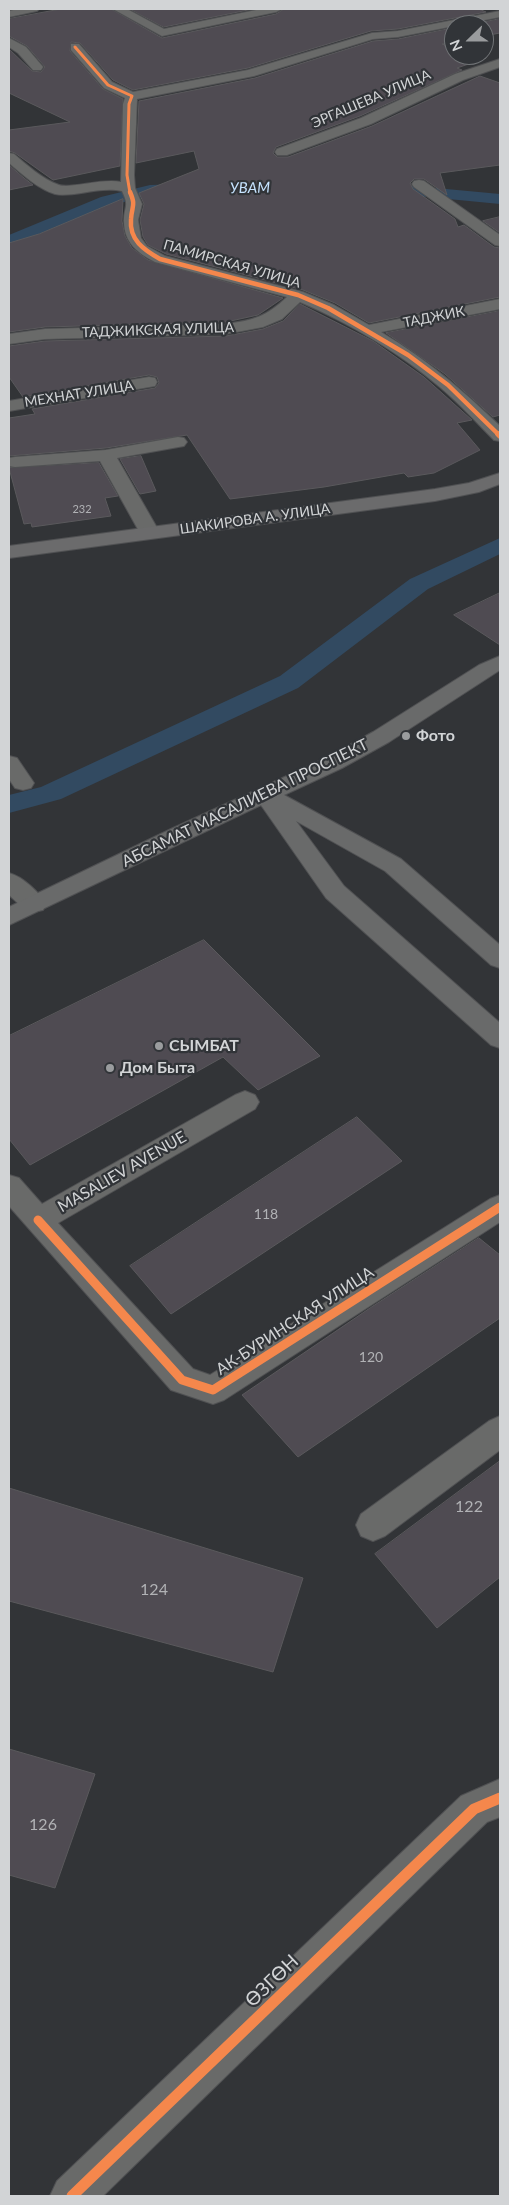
<!DOCTYPE html>
<html>
<head>
<meta charset="utf-8">
<style>
  body { margin:0 }
  #map { position:relative; width:509px; height:2205px; overflow:hidden; background:#323437; font-family:Lato,sans-serif }
  canvas { display:block }
  .frame { position:absolute; inset:0; border:10px solid #d2d4d6; pointer-events:none }
  .north { position:absolute; left:444px; top:15px; width:50px; height:50px; box-sizing:border-box; background:#313438; border:1px solid #717477; border-radius:50%; rotate:248deg; font-size:14px; font-weight:700; line-height:20px; text-align:center; color:#d2d4d6 }
  .north::after { content:''; display:block; margin:auto; width:18px; height:22px; background:#9a9c9e; clip-path:polygon(50% 0,100% 100%,50% 72%,0 100%) }
</style>
</head>
<body>
<div id="map">
<canvas width="509" height="2205"></canvas>
<div class="frame"></div>
<div class="north">N</div>
</div>
<script>
const context = document.querySelector('canvas').getContext('2d');
context.lineJoin = 'round';
function paint(path, color) { context.fillStyle = color; context.fill(path, 'evenodd'); }
function strokePath(path, color, width, dash) { context.strokeStyle = color; context.lineWidth = width; context.lineCap = dash ? 'butt' : 'round'; context.setLineDash(dash || []); context.stroke(path); }
function label(font, color, halo, rows, align = 'center') {
  context.font = font + ' Lato,sans-serif'; context.lineWidth = 4.5; context.setLineDash([]); context.textBaseline = 'middle'; context.strokeStyle = halo; context.fillStyle = color; for (const [text, x, y, turn = 0] of rows) {
    context.save(); context.translate(x, y); context.rotate((+turn || 0) * Math.PI / 180); context.textAlign = isNaN(turn) ? turn : align; if (halo) context.strokeText(text, 0, 0); context.fillText(text, 0, 0); context.restore();
  }
}
paint(new Path2D(`
  M371,182L500,194V204L365,191L362,187L365,183Z
  M186,184L192,185L195,189L192,193L150,195L113,205L9,246V235L101,197L150,185Z
  M500,538V554L428,589L298,688L61,799L9,813V795L41,787L280,676L410,579Z`), '#324a61');
const building = new Path2D(`
  M61,9H111L162,38L276,14L284,9H479L486,12L398,29L371,31L248,68L133,90L113,80L80,43L71,42L70,51L103,89L123,99L120,166L53,180L15,153L9,151V130L70,122L9,93V49L32,71L41,72L45,67L27,46L9,36V19Z
  M130,9H253L164,27Z
  M500,19V33L484,36V25H469Z
  M454,28V42L442,44L454,48V55H477L486,58L457,68L462,70L360,116L276,147L273,153L277,157H288L372,126L480,76L500,83V165L440,173L447,195L424,179H414L410,183L413,189L455,219L458,227L464,225L494,247L500,248V297L369,323L335,303L303,290L166,254L148,245L143,237L140,220L144,204L139,193L199,169L194,151L136,163L139,101L255,78L373,41L398,39Z
  M9,165L24,178L33,185L9,190Z
  M123,199L122,221L125,236L132,248L148,260L283,298L258,315L226,322L45,327L9,332V243L39,234Z
  M500,217V233L483,221Z
  M300,304L373,341L424,377L472,420L457,423L480,450L434,473L408,477L404,473L324,487L230,499L187,435L106,448L9,456V418L35,414L32,409L155,388L159,383L157,377L149,375L23,397L9,377V346L45,341L226,336L263,329L283,321Z
  M500,311V415L493,417L445,374L386,333Z
  M141,456L156,491L140,494L120,459Z
  M99,463L118,496L105,498L111,516L32,527L31,523L24,524L9,468Z
  M500,593V645L454,615Z
  M204,940L320,1056L258,1090L223,1057L30,1165L9,1139V1036Z
  M357,1117L402,1161L171,1314L130,1266Z
  M479,1238L500,1255V1318L298,1457L242,1395L370,1308Z
  M500,1461V1577L437,1628L375,1554Z
  M9,1488L303,1578L273,1672L9,1601Z
  M9,1749L95,1774L55,1888L9,1875Z`);
paint(building, '#4f4b52');
strokePath(building, '#5a595c', 1);
const minor = new Path2D(`
  M18,9H39L37,11L9,17V11Z
  M113,9H127L164,29L261,9H282L276,12L162,36Z
  M500,11V17L398,37L373,39L254,76L137,99L134,175L135,188L142,204L138,220L141,238L147,246L165,256L303,292L334,305L369,325L500,299V309L381,332C429,361 460,388 500,426V441L494,440C477,423 460,404 441,388C400,353 349,323 300,302L282,319L263,327L226,334L45,339L9,344V334L45,329L226,324C254,320 266,317 287,297L155,262C138,253 124,243 124,221C124,205 130,208 122,191C99,186 73,198 55,194C38,189 22,174 9,163V153L14,154C27,165 42,179 59,185C71,189 102,178 121,182L123,104L125,98L104,88L71,50V44H79L112,82L133,92L248,70L372,33L398,31Z
  M9,38L26,47L43,67L41,70H33L18,53L9,47Z
  M500,59V67L463,80L371,124L287,155H277L275,152L277,149L361,118L455,74Z
  M419,180L424,181L500,235V246L495,245L414,187L412,184L414,181Z
  M149,377L155,378L157,382L155,386L9,411V401Z
  M178,437L184,438L187,442L184,446L117,458L160,533L157,537H143L140,533L100,461L15,467L9,466V458L15,457L106,450Z
  M9,756L17,758L34,783L31,788L23,790L15,788L9,779Z
  M9,873C23,877 39,892 46,904L43,910C27,914 20,905 9,895Z
  M245,1091L255,1095L259,1102L255,1109L58,1223L193,1369L210,1375L490,1199L500,1195V1222L224,1400L213,1404L171,1390L9,1206V1175L19,1178L42,1204L235,1095Z
  M500,1416V1450L385,1536L373,1541L361,1536L356,1525L361,1514L489,1421Z
  M500,1779V1817L487,1822L103,2196H50L57,2181L461,1796Z`);
const secondary = new Path2D(`
  M500,473V484L479,492L435,501L9,558V546L435,489L469,483Z`);
const primary = new Path2D(`
  M500,656V670L389,742L342,768L284,795L401,859L500,945V968L491,965L385,871L296,821L344,886L500,1023V1048L491,1045L326,898L261,805L9,925V907L171,829L326,758L373,732L479,665Z`);
strokePath(minor, '#505153', 2);
strokePath(secondary, '#505153', 2);
strokePath(primary, '#505153', 2);
paint(minor, '#696a69');
paint(secondary, '#6b6b6c');
paint(primary, '#696a6a');
strokePath(new Path2D(`
  M75,47L108,85L132,96L129,104L127,175L130,193`), '#f5874c', 3);
strokePath(new Path2D(`
  M130,192C136,206 132,205 131,219C129,240 144,250 160,259L298,295L328,308L408,355L448,385L499,435`), '#f5874c', 4.5);
strokePath(new Path2D(`
  M498,434L500,436`), '#f5874c', 5.5);
strokePath(new Path2D(`
  M38,1220L182,1380L213,1390L500,1207`), '#f5874c', 9);
strokePath(new Path2D(`
  M72,2196L474,1809L500,1798`), '#f5874c', 11);
for (const [x, y, r, color] of [
  [406,736,5,"#9a9c9e"],
  [159,1046,5,"#9a9c9e"],
  [110,1068,5,"#9a9c9e"]
]) { const dot = new Path2D(); dot.arc(x, y, r, 0, 2 * Math.PI); context.fillStyle = color; context.fill(dot); strokePath(dot, '#313438', 2); }
label('11px', '#b1b2b5', null, [
  ["232",82,509]
]);
label('14px', '#d2d4d6', '#313438', [
  ["ЭРГАШЕВА УЛИЦА",371,99,-23],
  ["ПАМИРСКАЯ УЛИЦА",232,264,16],
  ["ТАДЖИК",434,317,-11],
  ["ТАДЖИКСКАЯ УЛИЦА",158,330,-2],
  ["МЕХНАТ УЛИЦА",79,394,-9],
  ["ШАКИРОВА А. УЛИЦА",255,519,-8]
]);
label('14px', '#b1b2b5', null, [
  ["118",266,1214],
  ["120",371,1357]
]);
label('italic 15px', '#c6e3ff', '#313438', [
  ["УВАМ",250,188,-1]
]);
label('bold 16px', '#d2d4d6', '#313438', [
  ["Фото",416,736],
  ["СЫМБАТ",169,1046],
  ["Дом Быта",120,1068]
], 'left');
label('16px', '#d2d4d6', '#313438', [
  ["АБСАМАТ МАСАЛИЕВА ПРОСПЕКТ",245,803,-26],
  ["MASALIEV AVENUE",122,1172,-30],
  ["АК-БУРИНСКАЯ УЛИЦА",295,1321,-33]
]);
label('16px', '#b1b2b5', null, [
  ["122",469,1507],
  ["124",154,1590],
  ["126",43,1825]
]);
label('19px', '#d2d4d6', '#313438', [
  ["ӨЗГӨН",272,1981,-44]
]);
</script>
</body>
</html>
